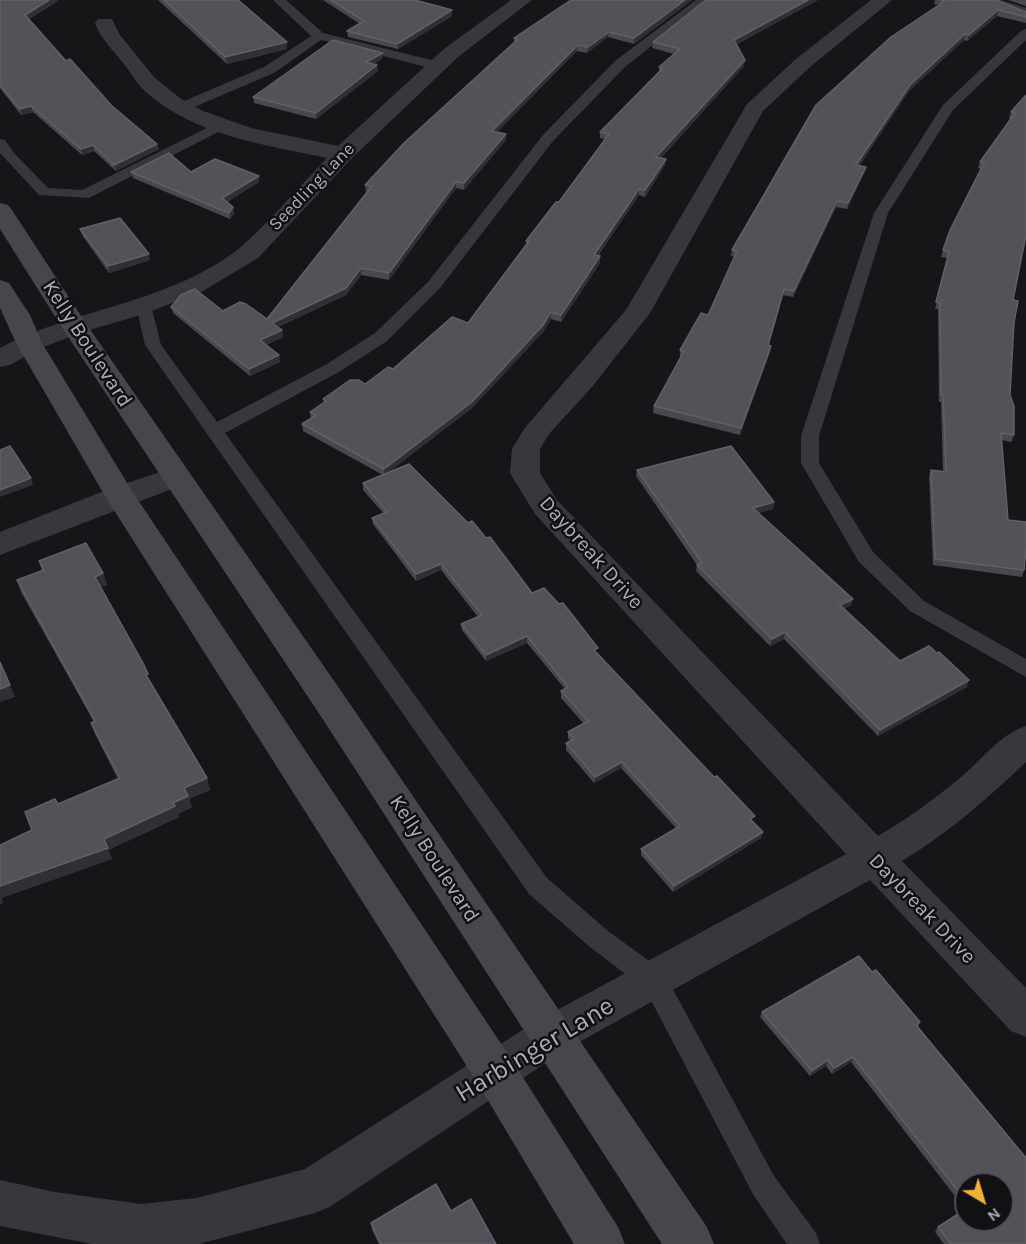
<!DOCTYPE html>
<html>
<head>
<meta charset="utf-8">
<style>
  body { margin:0 }
  #map { position:relative; width:1026px; height:1244px; overflow:hidden; background:#161618; font-family:Karla,sans-serif }
  canvas { display:block }
  .north { position:absolute; left:954px; top:1172px; width:60px; height:60px; box-sizing:border-box; background:#111113; border:2px solid #4d4f55; border-radius:50%; rotate:142deg; font-size:16px; font-weight:700; line-height:24px; text-align:center; color:#a8adb8 }
  .north::after { content:''; display:block; margin:auto; width:21px; height:27px; background:#f2b134; clip-path:polygon(50% 0,100% 100%,50% 72%,0 100%) }
</style>
</head>
<body>
<div id="map">
<canvas width="1026" height="1244"></canvas>
<div class="north">N</div>
</div>
<script>
const context = document.querySelector('canvas').getContext('2d');
context.lineJoin = 'round';
function paint(path, color) { context.fillStyle = color; context.fill(path, 'evenodd'); }
function strokePath(path, color, width, dash) { context.strokeStyle = color; context.lineWidth = width; context.lineCap = dash ? 'butt' : 'round'; context.setLineDash(dash || []); context.stroke(path); }
function label(font, color, halo, rows, align = 'center') {
  context.font = font + ' Karla,sans-serif'; context.lineWidth = 5; context.setLineDash([]); context.textBaseline = 'middle'; context.strokeStyle = halo; context.fillStyle = color; for (const [text, x, y, turn = 0] of rows) {
    context.save(); context.translate(x, y); context.rotate((+turn || 0) * Math.PI / 180); context.textAlign = isNaN(turn) ? turn : align; if (halo) context.strokeText(text, 0, 0); context.fillText(text, 0, 0); context.restore();
  }
}
paint(new Path2D(`
  M273,0H286L323,33L443,63L444,66L438,70L321,40L274,73L187,110H177L175,107L177,104L264,67L311,36Z
  M696,0H709L625,67L553,141L440,288L387,341L339,372L225,433L547,878L608,931L663,971L774,1176L816,1233L820,1244H787L754,1196L645,989L590,947L529,894L145,345L136,305L138,302H150L161,345L217,422L327,364L375,333L428,282L543,135L615,61Z
  M983,0H1001L1026,8V16Z
  M1026,29V40L953,110L888,213L819,436V463L873,552L924,601L1026,659V677L910,611L859,562L801,463V436L874,213L943,105L1022,30Z
  M221,121L226,122L228,125L226,128L89,198L39,195L0,153V139L5,140L14,153L48,188L82,190Z`), '#37383d');
paint(new Path2D(`
  M511,0H532L458,57L351,159L258,258L203,291L144,314L83,332L38,349L10,365L0,367V348C58,317 124,308 184,281C200,274 229,258 242,246C272,219 299,187 327,158C266,145 196,136 147,93C137,85 132,74 124,64C114,51 101,40 95,23L98,19H112L120,35L154,77L181,99L203,111L251,128L338,146L444,49Z
  M871,0H892L810,67L763,111L650,313L592,387L549,434L540,449V473L557,500L878,836C907,819 935,799 961,777C982,760 1000,734 1026,726V762C987,799 948,833 902,861L1026,988V1037L1011,1031L870,880L565,1050L331,1206L315,1213L199,1244H92L0,1226V1180L55,1192L141,1204L197,1198L305,1169L535,1022L846,854L535,514L510,473L512,449L524,429L626,310L747,104L796,59Z
  M175,467L185,470L190,477L185,484L0,555V532L109,489Z`), '#37383d');
paint(new Path2D(`
  M0,203L8,205L12,210L87,325L348,701L707,1227L714,1244H662L324,721L61,326L0,229Z
  M0,280L9,283L30,315L42,343L132,491L510,1057L618,1227L625,1244H574L480,1087L105,496L16,343L0,308Z`), '#45474d');
paint(new Path2D(`
  M0,0L58,1L29,19L66,61L112,106L157,144L159,149L116,171L94,151L82,155L33,112L21,115L0,88Z
  M158,0H238L287,49L227,64Z
  M323,0H416L452,10V16L398,49L348,37L347,31L360,24Z
  M571,0H692L634,44L608,37L587,53L577,51L497,132L506,140L464,190L456,188L389,280L361,275L346,295L278,327L282,330L283,337L266,345L279,355L280,362L250,376L173,313L171,307L223,311L267,319L367,192L366,191L365,185L514,43V38Z
  M818,0L737,44L744,66L661,158L666,159L665,165L645,197L639,195L598,256L600,263L561,322L551,319L543,332L472,408L387,473L532,593L598,654L763,832L761,838L673,892L641,855V849L676,828L621,768L594,783L566,750V743L570,741L568,738V732L584,724L561,698V691L565,689L527,643L486,661L462,630L461,624L478,617L441,570L416,581L373,524L372,518L383,513L363,490V483L383,475L303,431L302,424L311,418L310,412L324,403L323,399L365,384L393,369L468,323L526,245V241L559,202L605,139L600,138V132L659,72V67L674,54L652,48L653,42Z
  M935,0H996L1026,12V23L997,16L967,41L964,40L909,91L859,166L866,167L864,173L847,209L836,207L793,297L783,295L769,345L770,352L740,435L653,413L654,406L681,357L680,356V350L708,315L735,257L731,256L732,250L939,5L934,4Z
  M1008,0H1026V6Z
  M383,58L374,64L378,71L316,119L254,103L253,97Z
  M1026,95V237L1024,241L1013,300L1014,322L1010,395L1014,435L1011,442L1002,440L1008,520L1024,570L1022,577L933,565L929,477L931,470L943,472L941,402H939L938,309H935L948,258L941,257L950,230L981,169L978,168L980,162L1011,119L1009,118L1011,112Z
  M131,172H191L259,182L227,202L233,207L234,213L230,219L133,178Z
  M80,229L150,260L109,273L82,235Z
  M637,470L774,502L773,509L758,513L853,599L851,605L844,609L900,661L967,687L878,736L784,639L770,646L696,571L697,565L636,476Z
  M39,561L103,573L107,585L100,587L151,683L207,778L210,790L189,799L192,807L178,814L179,817L108,850L112,859L1,898L3,903L0,904V845L32,830L58,804L118,779L95,734L91,723L94,722L21,592L17,580L42,571Z
  M859,956L872,972L876,970L920,1022L918,1027L1026,1158V1244H944L935,1232L938,1227L965,1209L851,1062L832,1074L826,1066L810,1076L760,1017L762,1012ZM966,1184H1002V1220H966Z
  M451,1211L496,1244H379L372,1230L371,1223Z`), '#47494d');
paint(new Path2D(`
  M49,0H58V1L27,20L25,15Z
  M685,0H692L634,44V38Z
  M808,0H818L734,46V40Z
  M452,10V16L398,49L397,44Z
  M998,10L997,16L967,41L969,35Z
  M609,32L608,37L587,53L588,47Z
  M965,34L964,40L909,91L855,171L856,165L910,85Z
  M287,42V49L227,64L225,57Z
  M578,45L577,51L492,137V131Z
  M383,53V58L367,68L366,62Z
  M745,60L744,66L656,163V157Z
  M377,65L378,71L316,119V113Z
  M31,106L33,112L21,115L20,109Z
  M506,134V140L464,190V183Z
  M157,144L159,149L116,171L114,165Z
  M93,145L94,151L82,155L81,149Z
  M666,159L665,165L645,197V190Z
  M866,167L864,173L847,209L848,203Z
  M259,176V182L223,204L222,198Z
  M456,182V188L389,280V273Z
  M639,189V195L594,261V255Z
  M837,201L836,207L793,297L794,291Z
  M233,207L234,213L230,219L229,213Z
  M149,254L150,260L109,273L108,266Z
  M600,256V263L561,322V315Z
  M361,268V275L346,295L273,329L272,323Z
  M784,289L783,295L767,352L768,345Z
  M551,312V319L543,332L472,408L384,476V469Z
  M282,330L283,337L261,347L260,340Z
  M771,346L770,352L740,435L741,428Z
  M279,355L280,362L250,376L249,369Z
  M31,478L33,485L0,497V490Z
  M774,502L773,509L752,514L753,508Z
  M441,564V570L416,581V574Z
  M103,573L107,585L98,588L95,577Z
  M853,599L851,605L839,612L840,605Z
  M785,632L784,639L770,646L772,639Z
  M527,636V643L486,661V655Z
  M969,680L967,687L878,736L880,730Z
  M10,685L15,697L0,702V689Z
  M622,762L621,768L594,783L595,777Z
  M207,778L210,790L189,799L192,807L178,814L179,817L108,850L112,859L1,898L3,903L0,904V886L104,839L173,803L184,788Z
  M763,832L761,838L673,892L674,886Z
  M853,1057L851,1062L832,1074L834,1068Z
  M828,1060L826,1066L810,1076L812,1071Z`), '#2f3033');
const building = new Path2D(`
  M0,0H49L25,15L66,61L70,59L112,106L157,144L114,165L93,145L81,149L31,106L20,109L0,85Z
  M164,0H238L287,42L225,57Z
  M331,0H415L452,10L397,44L347,31L364,21Z
  M571,0H685L634,38L609,32L588,47L578,45L492,131L506,134L464,183L456,182L389,273L361,268L346,288L272,323L282,330L260,340L279,355L249,369L171,307L181,295L195,289L223,311L240,302L246,304L267,319L372,186L365,185L404,143L518,39L514,38Z
  M706,0H808L734,40L745,60L656,157L666,159L645,190L639,189L594,255L600,256L561,315L551,312L543,325L472,402L384,469L302,424L316,415L310,412L326,401L323,399L350,380H359L365,384L388,367L393,369L452,317L468,323L529,241H526L556,202H559L609,134L600,132L663,68L659,67L680,49L653,42Z
  M941,0H996L1026,12V17L998,10L969,35L965,34L910,85L856,165L866,167L848,203L837,201L794,291L784,289L768,345L771,346L741,428L654,406L684,351L680,350L701,313L708,315L737,251L732,250L816,105L891,37L945,1Z
  M333,40L383,53L366,62L377,65L316,113L253,97Z
  M1026,95V235L1013,300L1018,301L1014,322L1010,395L1014,406V435L1001,433L1008,520L1026,522V548L1024,570L935,559L931,470L946,472L943,395H941L940,303L936,302L949,252L943,250L950,230L984,163L980,162L1015,113L1011,112Z
  M169,153L191,172L215,159L259,176L222,198L233,207L229,213L131,172Z
  M120,218L149,254L108,266L80,229Z
  M10,446L31,478L0,490V450Z
  M731,446L774,502L753,508L853,599L840,605L900,661L929,646L937,653L939,652L969,680L880,730L785,632L772,639L697,565L702,563L637,470Z
  M409,464L468,523L472,521L486,538L490,537L532,593L544,588L559,604L563,603L598,648L594,650L714,777L717,776L755,816L750,819L763,832L674,886L641,849L680,826L622,762L595,777L566,743L574,739L568,732L588,721L561,691L568,687L527,636L486,655L461,624L482,615L441,564L416,574L372,518L387,512L363,483Z
  M86,543L103,573L95,577L143,663L148,674L146,675L207,778L184,788L188,796L173,803L175,806L104,839L108,848L0,886V845L32,830L25,812L55,799L58,804L120,778L91,723L95,721L17,580L44,570L39,561Z
  M0,662L10,685L0,689Z
  M859,956L872,972L876,970L920,1022L916,1025L1026,1158V1244H951L938,1227L966,1209V1220H1002V1184H966V1201L853,1057L834,1068L828,1060L812,1071L762,1012Z
  M436,1184L451,1211L471,1199L496,1244H381L371,1223Z`);
paint(building, '#525359');
strokePath(building, '#5f6168', 1.5);
label('18px', '#a8adb8', '#111113', [
  ["Seedling Lane",312,187,-46]
]);
label('21px', '#a8adb8', '#111113', [
  ["Kelly Boulevard",87,344,57],
  ["Daybreak Drive",591,553,48],
  ["Kelly Boulevard",434,859,57],
  ["Daybreak Drive",922,909,46]
]);
label('26px', '#a8adb8', '#111113', [
  ["Harbinger Lane",535,1050,-31]
]);
</script>
</body>
</html>
